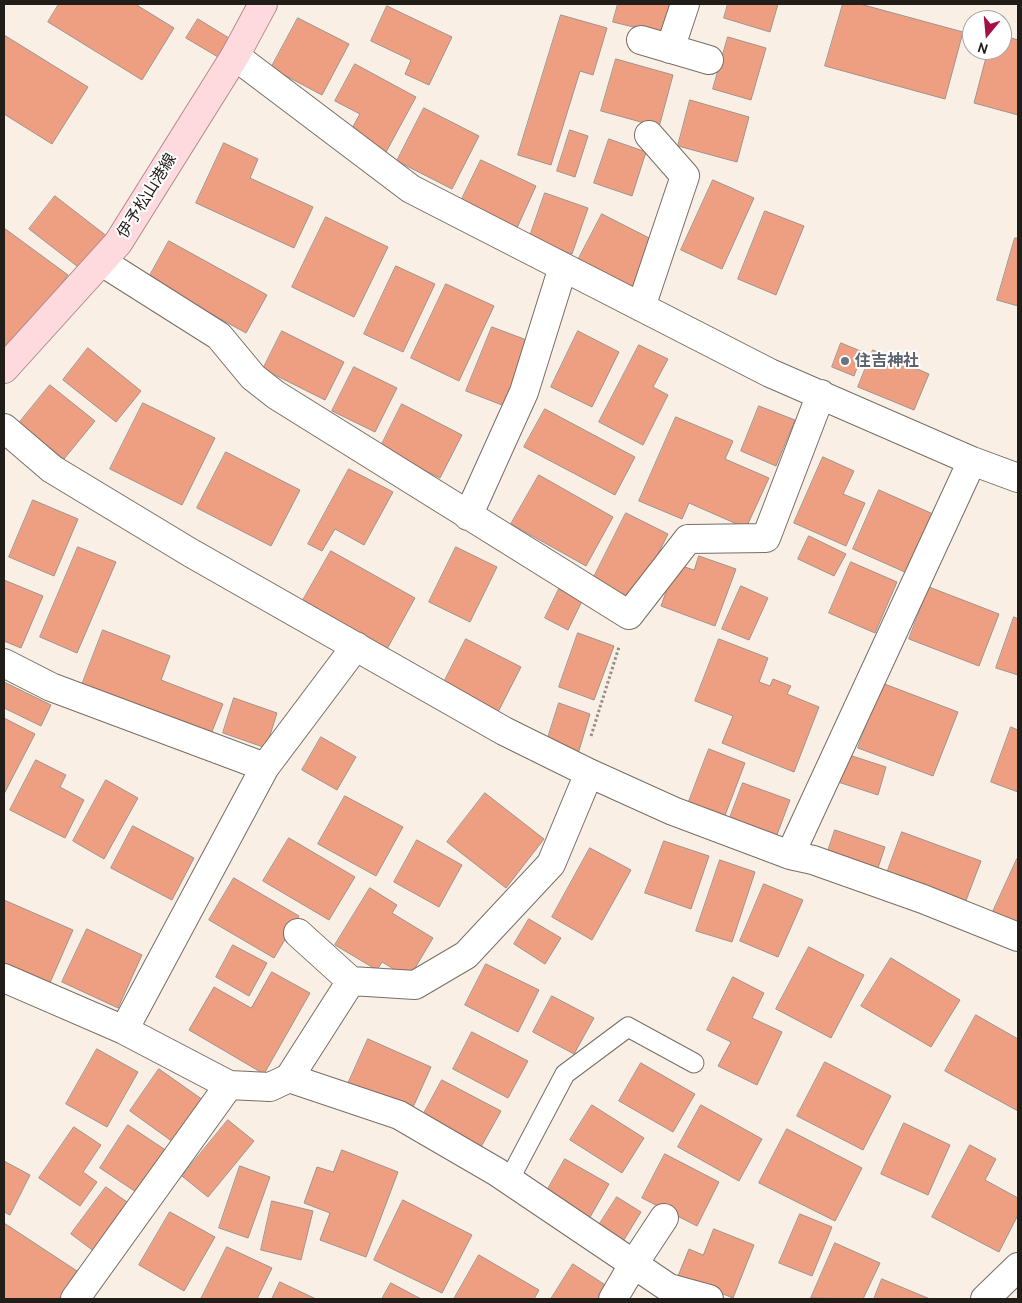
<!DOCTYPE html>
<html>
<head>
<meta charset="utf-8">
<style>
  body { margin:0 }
  #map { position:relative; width:1022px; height:1303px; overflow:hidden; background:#faefe4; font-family:Cabin,sans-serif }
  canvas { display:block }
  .frame { position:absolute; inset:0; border:5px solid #211d19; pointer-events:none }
  .north { position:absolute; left:962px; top:10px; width:50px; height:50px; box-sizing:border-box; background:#fff; border:1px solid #a6a5a3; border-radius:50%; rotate:197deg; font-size:14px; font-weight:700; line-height:20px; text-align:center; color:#211d19 }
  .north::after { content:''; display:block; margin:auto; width:18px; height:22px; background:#a50f47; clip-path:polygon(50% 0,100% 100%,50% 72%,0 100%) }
</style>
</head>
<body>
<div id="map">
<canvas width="1022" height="1303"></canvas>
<div class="frame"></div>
<div class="north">N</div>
</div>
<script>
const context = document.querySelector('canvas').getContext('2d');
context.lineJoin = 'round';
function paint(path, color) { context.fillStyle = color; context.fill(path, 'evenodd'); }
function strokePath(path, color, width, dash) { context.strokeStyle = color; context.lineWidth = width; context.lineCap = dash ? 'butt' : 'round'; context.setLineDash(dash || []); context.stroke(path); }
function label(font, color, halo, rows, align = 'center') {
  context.font = font + ' Cabin,"Noto Sans JP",sans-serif'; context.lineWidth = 4; context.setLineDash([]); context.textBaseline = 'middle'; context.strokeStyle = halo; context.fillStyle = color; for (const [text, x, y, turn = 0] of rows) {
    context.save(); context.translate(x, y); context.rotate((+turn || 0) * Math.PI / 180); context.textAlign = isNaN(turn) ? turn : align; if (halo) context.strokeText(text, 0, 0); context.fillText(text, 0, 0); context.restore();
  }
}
const building = new Path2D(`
  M59,4H135L174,28L142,80L48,22Z
  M618,4H674L666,35L613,22Z
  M728,4H778L770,32L724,18Z
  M843,4H860L963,32L945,99L825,66Z
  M387,6L452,37L429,85L405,74L411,60L371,41Z
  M561,15L607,28L593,75L580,71L551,165L518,155Z
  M298,18L349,44L322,95L271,68Z
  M198,19L229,38L218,57L186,38Z
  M4,35L88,87L52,144L4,114Z
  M1002,35L1018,40V115L974,103L988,50H1002Z
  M728,37L766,48L751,100L713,89Z
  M616,59L673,75L659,127L601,111Z
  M355,64L416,97L386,152L350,132L360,114L335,101Z
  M690,100L749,117L737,162L678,146Z
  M424,108L479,136L452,189L397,161Z
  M570,130L588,136L575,177L557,171Z
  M609,139L646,152L632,196L594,183Z
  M224,143L258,159L250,178L313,207L294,248L196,203Z
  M481,160L536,186L516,230L460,203Z
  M713,180L754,198L722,269L681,250Z
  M545,193L588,208L572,254L529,239Z
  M55,196L108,237L82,270L29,229Z
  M765,211L804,226L776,295L738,279Z
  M602,214L659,243L636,289L578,260Z
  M326,217L388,247L354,317L292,287Z
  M4,228L68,275L4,362Z
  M1015,238H1018V306L997,300Z
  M169,241L267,295L246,333L148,279Z
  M396,266L435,284L403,352L364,334Z
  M446,284L494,306L459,381L411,358Z
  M492,327L532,342L507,407L466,391Z
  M282,331L344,362L325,400L263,369Z
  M578,331L619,352L592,407L551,387Z
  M841,343L863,352L854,376L832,367Z
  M639,345L668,359L653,387L668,395L643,445L599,422Z
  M88,348L141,391L116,422L63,380Z
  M873,350L929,374L914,410L858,387Z
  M354,367L397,388L375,432L332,411Z
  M50,385L95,421L64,459L19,423Z
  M143,403L215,438L182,505L110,469Z
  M402,404L462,435L440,478L380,448Z
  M759,406L795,420L776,466L741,451Z
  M545,409L635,457L615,495L524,447Z
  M676,417L733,441L725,459L769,478L746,528L689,503L682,519L639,501Z
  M226,452L300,490L271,546L197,508Z
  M823,457L854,471L843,494L865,503L846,546L794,523Z
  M349,469L393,492L364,545L335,529L322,551L308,544Z
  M539,475L613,517L586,566L511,524Z
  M879,490L933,514L907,573L853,549Z
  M33,500L78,519L54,576L9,557Z
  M626,513L668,534L635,600L593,579Z
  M809,536L846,554L834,576L798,559Z
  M78,547L116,562L77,653L40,637Z
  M456,547L497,567L470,622L429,602Z
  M331,551L415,598L387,649L302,602Z
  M699,556L736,569L715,626L661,606L676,564L694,570Z
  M851,562L897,582L875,633L829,613Z
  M4,580L43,596L21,648L4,641Z
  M741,586L768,598L749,640L722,629Z
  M929,587L999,614L979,666L909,639Z
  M559,589L582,601L568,630L545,618Z
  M1014,617L1018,619V675L996,668Z
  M103,630L170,656L161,680L223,704L209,739L80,690Z
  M578,633L614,646L594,700L559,687Z
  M466,639L521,667L498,712L443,684Z
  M719,639L768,658L759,682L770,686L773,679L791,686L787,694L819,707L794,772L722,743L733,716L695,701Z
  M4,682L51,705L41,726L4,708Z
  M882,683L958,712L933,776L858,748Z
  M234,698L277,713L266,748L223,733Z
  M559,703L590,714L578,754L546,744Z
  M4,718L35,734L4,794Z
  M1011,727L1018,730V792L991,782Z
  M321,737L356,757L337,790L302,770Z
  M709,749L745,763L724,818L688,804Z
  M843,753L886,767L878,795L835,781Z
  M36,760L66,775L60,787L84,800L65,838L10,810Z
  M106,780L138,798L104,859L73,841Z
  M743,783L790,800L775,840L728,823Z
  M485,793L544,839L506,888L447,842Z
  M345,796L403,827L376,876L318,844Z
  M133,826L194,858L172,900L111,868Z
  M835,830L885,847L877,871L827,854Z
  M902,832L981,861L965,903L887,873Z
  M289,838L355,877L329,920L263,881Z
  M417,840L462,865L439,907L394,882Z
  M664,841L709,856L691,909L645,893Z
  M590,848L631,870L592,940L552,917Z
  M1017,859L1018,860V928L991,916Z
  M720,860L755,872L732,942L696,931Z
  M234,878L299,916L274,958L209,920Z
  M764,884L803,900L778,957L740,941Z
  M370,888L397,905L392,913L433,938L409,978L382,962L377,970L335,945Z
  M4,900L73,930L49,985L4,965Z
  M529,919L561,938L545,964L514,944Z
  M87,929L142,955L118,1008L62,982Z
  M233,945L267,963L249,996L216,977Z
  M809,947L864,975L831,1038L776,1009Z
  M891,958L960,1000L931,1047L861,1006Z
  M486,964L539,990L518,1032L465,1005Z
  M272,972L310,993L264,1074L189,1030L214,987L251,1008Z
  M733,977L764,993L752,1018L782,1032L757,1085L718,1066L731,1042L707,1030Z
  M552,996L594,1018L574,1054L533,1032Z
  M976,1015L1018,1039V1111L945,1071Z
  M472,1032L528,1061L508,1098L453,1069Z
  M368,1039L431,1067L410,1114L347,1086Z
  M97,1049L138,1072L107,1127L66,1104Z
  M825,1062L891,1096L863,1150L797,1116Z
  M641,1063L695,1094L673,1132L619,1101Z
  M159,1069L203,1100L173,1142L130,1111Z
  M442,1080L501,1111L481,1147L422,1117Z
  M592,1105L644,1138L622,1173L570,1140Z
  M701,1105L762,1139L739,1181L678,1147Z
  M228,1120L254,1141L208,1197L182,1176Z
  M904,1123L950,1145L928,1195L881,1174Z
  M128,1125L167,1151L139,1194L100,1168Z
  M74,1127L101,1145L83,1172L97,1182L80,1206L39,1178Z
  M787,1129L862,1168L835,1221L759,1183Z
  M970,1145L996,1159L985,1180L1018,1198V1215L999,1252L932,1217Z
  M342,1150L398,1172L366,1257L320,1240L330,1213L304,1203L317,1167L333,1172Z
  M665,1154L719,1182L697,1226L642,1198Z
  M565,1159L609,1184L589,1219L545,1194Z
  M4,1161L30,1175L10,1215L4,1212Z
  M240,1166L270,1177L248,1238L219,1228Z
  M106,1187L134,1207L99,1255L71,1234Z
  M617,1197L641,1212L622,1243L597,1228Z
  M403,1200L472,1235L442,1293L374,1260Z
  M272,1201L313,1211L301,1260L261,1250Z
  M170,1212L215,1237L184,1291L139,1265Z
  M800,1214L832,1227L812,1276L779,1263Z
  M4,1223L77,1271L59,1299H4Z
  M714,1229L754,1245L733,1298L678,1276L689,1249L703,1255Z
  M835,1243L880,1263L863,1299L811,1298Z
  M227,1247L272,1268L257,1299H201Z
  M479,1255L539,1290L534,1299H454Z
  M573,1264L610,1288L603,1299H551Z
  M882,1279L930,1299H874Z
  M280,1282L316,1299H272Z
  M391,1283L421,1299H382Z`);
paint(building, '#ef9f81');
strokePath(building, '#a0928d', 1);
const service = new Path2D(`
  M509,1180L565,1074L628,1027L694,1063`);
const minor = new Path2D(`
  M641,40L709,60
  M670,49L685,4
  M235,56L411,189L770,373L972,461L1018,478
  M102,262L219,336L253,377L276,395L629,615L688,539L766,538L821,394
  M641,307L685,176L649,135
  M4,428L52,469L191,553L504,731L589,773L673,811L790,855L813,860L923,899L1018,937
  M468,516L524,392L563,267
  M4,663L51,687L265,767
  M790,855L972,461
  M298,933L351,981
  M4,978L124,1030L229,1085L270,1087L289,1078L399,1115L497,1172L669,1288L676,1299
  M124,1030L265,767L356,646
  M289,1078L351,981L415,985L466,955L551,864L589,773
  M669,1288L709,1299
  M75,1299L229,1085
  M613,1299L633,1265L664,1218
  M985,1299L1018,1267`);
const primary = new Path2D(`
  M4,369L118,243L235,56L263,4`);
strokePath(service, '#786e65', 21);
strokePath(minor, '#786e65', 30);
strokePath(primary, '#b0888b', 30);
strokePath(new Path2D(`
  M591,736L619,647`), '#958d85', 3, [2.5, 2.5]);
strokePath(service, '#fff', 19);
strokePath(minor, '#fff', 28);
strokePath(primary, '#fedadf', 28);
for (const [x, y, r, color] of [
  [845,361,5,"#6b7280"]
]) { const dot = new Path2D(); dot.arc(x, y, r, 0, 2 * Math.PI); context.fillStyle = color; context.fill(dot); strokePath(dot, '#fff', 2); }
label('16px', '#211d19', '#fff', [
  ["伊予松山港線",147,196,-58]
]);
label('bold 16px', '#5b616d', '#fff', [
  ["住吉神社",855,361]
], 'left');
</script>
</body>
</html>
